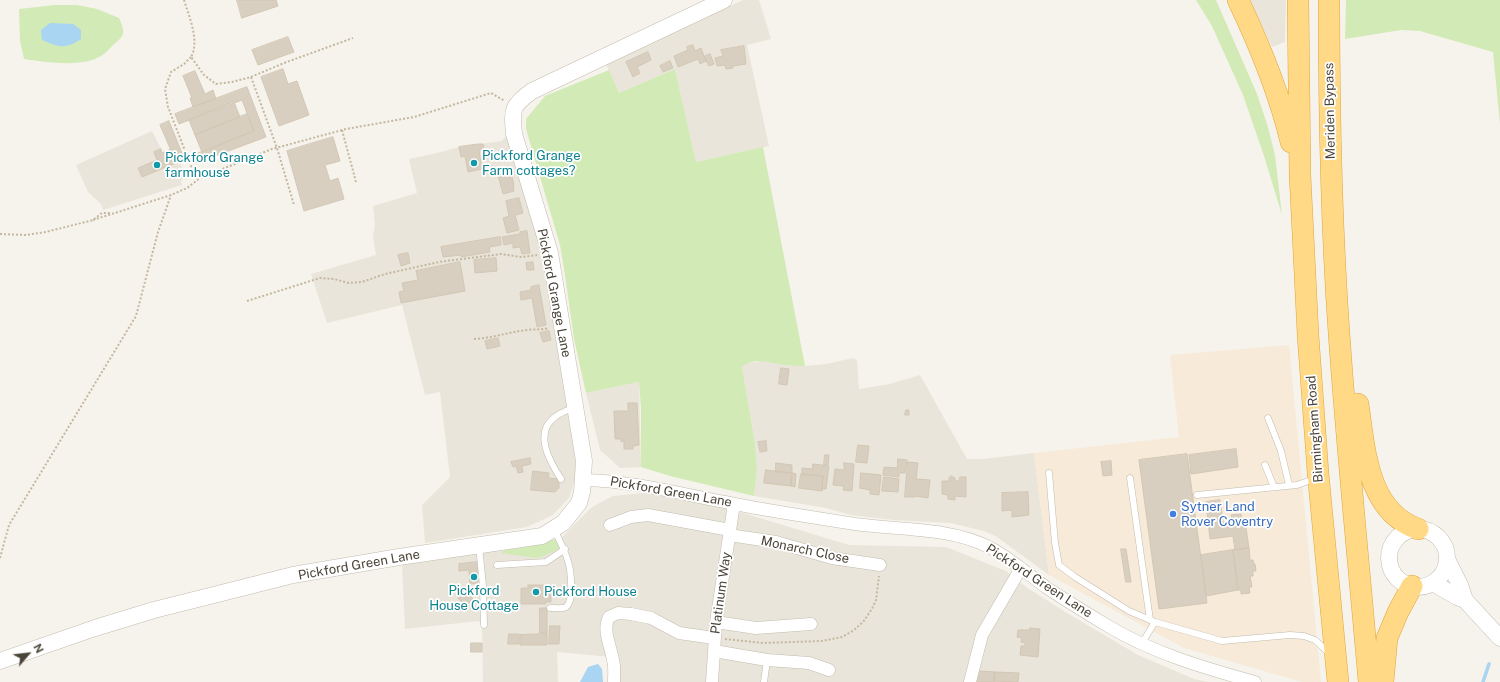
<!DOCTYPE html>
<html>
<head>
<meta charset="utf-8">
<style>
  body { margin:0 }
  #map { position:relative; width:1500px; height:682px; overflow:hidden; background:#f6f3ec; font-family:"Public Sans",sans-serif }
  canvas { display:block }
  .north { position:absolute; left:8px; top:634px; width:40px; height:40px; -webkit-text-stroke:3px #fff; paint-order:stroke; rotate:62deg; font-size:11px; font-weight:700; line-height:16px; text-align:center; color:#4b4439 }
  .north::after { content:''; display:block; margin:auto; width:14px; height:18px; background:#4b4439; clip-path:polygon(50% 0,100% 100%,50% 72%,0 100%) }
</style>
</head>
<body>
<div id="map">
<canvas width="1500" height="682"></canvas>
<div class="north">N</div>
</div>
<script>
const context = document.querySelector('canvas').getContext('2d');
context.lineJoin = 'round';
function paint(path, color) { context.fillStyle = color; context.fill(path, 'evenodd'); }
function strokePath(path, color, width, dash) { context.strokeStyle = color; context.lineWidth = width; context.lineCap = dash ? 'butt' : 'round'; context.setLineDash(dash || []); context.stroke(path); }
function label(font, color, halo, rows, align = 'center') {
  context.font = font + ' "Public Sans",sans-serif'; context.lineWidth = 3.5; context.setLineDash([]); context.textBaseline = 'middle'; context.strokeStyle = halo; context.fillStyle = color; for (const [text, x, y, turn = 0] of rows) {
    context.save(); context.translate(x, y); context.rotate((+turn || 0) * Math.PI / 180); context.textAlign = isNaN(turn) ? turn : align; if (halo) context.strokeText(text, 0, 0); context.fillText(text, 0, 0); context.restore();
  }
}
paint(new Path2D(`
  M743,0H759L771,39L747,45L769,146L696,162L675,69L619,93L606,64Z
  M1250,0H1286L1285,42L1272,47Z
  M152,131L161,149L154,152L157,160L138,168L142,177L179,161L187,179L181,180L182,185L103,210L101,204L88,192L76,165Z
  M509,132L532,214L546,282L563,378L575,456L576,477L569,498L553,515L527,527L425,543L422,505L450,477L440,392L425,395L402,305L327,323L311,274L376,255L373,237L375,225L373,206L417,193L409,159L437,153L459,147L502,141Z
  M853,358L857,360L859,389L890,384L920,375L967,459H983L1034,453L1049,575L997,537L984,531L950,523L894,520L851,515L826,508L754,496L757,470L755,443L742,367L745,364L761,361L785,365L805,366L826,364Z
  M639,382L641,467L620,468L600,450L586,393Z
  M644,493L710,503L849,545L946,547L1006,571L1026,587L1067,613L1138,655L1194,679L1208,682H608L611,657L557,652L558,682H483L482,627L479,621L405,629L402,563L490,551L511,550L543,543L562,537L592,507L613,496Z`), '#eae5da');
paint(new Path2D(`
  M1289,345L1321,682H1302L1184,648L1049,575L1034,453L1179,437L1170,355Z`), '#f7ead8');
paint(new Path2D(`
  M1196,0H1216L1257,94L1268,127L1275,155L1282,215L1264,156L1243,95L1212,26Z
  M1346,0H1500V124L1493,52L1420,31L1401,30L1345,39Z
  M55,5H77L97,9L119,18C126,34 125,35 112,46C109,49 105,54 101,56C81,68 45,62 24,59L20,41L19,9Z
  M675,69L696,162L763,147L805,366C798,366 792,366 785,365C771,364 755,356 742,367L755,443L757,470L754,496L670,476L641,467V408L639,382L586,393L574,339L565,275L560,245L526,129V119L545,96L609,70L619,93Z
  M556,539L560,548L544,556L536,558L501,553L505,550L528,547Z`), '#d2eab5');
paint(new Path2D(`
  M50,23L73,24L81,30V39C65,50 58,47 42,40L41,30Z
  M598,664L602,669L603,682H580L588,667Z`), '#a9d4f2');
strokePath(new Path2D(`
  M1483,682L1489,664`), '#a9d4f2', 3.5);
const building = new Path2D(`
  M237,0H276L278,6L242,18Z
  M288,37L294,52L258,65L252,50Z
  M693,45L695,51L701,48L706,61L700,64L698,59L678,67L674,56L688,50L687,47Z
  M744,46L746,64L733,66V68L726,69L725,65L717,66L715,58L723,56L721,50Z
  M648,52L651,60L637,67L640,73L633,77L626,62Z
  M710,54L714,64L709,66L704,57Z
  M670,61L673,68L663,72L660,66Z
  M283,69L288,84L297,81L309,115L279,126L261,77Z
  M195,71L205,94L213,90L216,99L193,107L190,98H192L183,76Z
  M247,87L266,137L196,163L193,155L254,131L242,100L179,124L175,114Z
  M234,102L240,117L195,135L189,120Z
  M247,114L254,131L202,152L195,135Z
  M169,121L184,158L176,162L160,125Z
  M333,137L340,161L325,165L330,181L338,178L344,199L304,211L287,151Z
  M478,144H483L484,149L479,150L482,169L468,172L465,156L461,157L459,147Z
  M161,149L162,153L171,149L176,163L142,177L138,168L157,160L154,152Z
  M511,172L514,186H513L514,191L503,194L498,175Z
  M519,198L523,213L515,215L519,230L507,233L503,218L509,216L506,201Z
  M527,231L530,253L522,254L520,247L513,248V243L504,245L502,237L520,234V232Z
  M500,237L501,245L489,247L490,252L461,257V255L443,257L441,247Z
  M408,253L410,263L401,266L398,255Z
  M496,258L497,271L475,273L474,260Z
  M460,262L465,291L401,303L399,292L404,291L402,283L418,280L416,271Z
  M533,262L534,270H527L526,263Z
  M539,285L546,325L537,327L532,298L521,300L520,292L531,290V287Z
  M549,331L551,340L543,342L540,333Z
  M498,338L500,346L487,349L485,341Z
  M781,368L789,369L787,385L779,384Z
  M628,403H637L639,445L633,446V449H624V441L621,442V439H615L614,411H628Z
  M906,410H909V415H905Z
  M766,441L767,451L760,452L758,442Z
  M858,445L869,446L867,463L856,462Z
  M1236,449L1238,467L1191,474L1189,455Z
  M1187,454L1207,603L1159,609L1139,460Z
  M825,455H829L828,465H824Z
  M530,458L531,464L522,466L523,472L518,473L516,466L513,467L511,462Z
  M898,459L907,460L905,473H899V477L883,475L884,467L897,468Z
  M1111,461L1112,475L1103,476L1101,462Z
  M908,462L918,463L916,479L930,480L928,498L915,496V497H905Z
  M776,463L792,465V473L776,472Z
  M844,463L854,464L852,491L843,490L844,486L833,485L835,469L844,470Z
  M813,464L829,466L826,489H822L823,476L802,474V468L812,469Z
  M766,470L792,473L791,486L764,483Z
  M533,471L549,473L548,478L559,479V488L555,492L531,490Z
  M792,473L796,474L795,487L791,486Z
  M861,473L881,475L879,495L870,494V490L860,488Z
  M801,474L823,476L822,491L799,488Z
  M951,476L955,478V481H959L960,477H966V497L955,496V500L948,499V495L942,494V481H949V478Z
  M884,477L899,479L898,492L882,491Z
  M1028,492L1029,515L1012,517V510L1002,511V493Z
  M1220,500L1223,522L1232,521L1231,515L1241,514L1242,521H1245L1249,548L1235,550L1233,536L1210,539L1206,502Z
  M1249,548L1250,560H1253L1254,564H1255L1256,571H1253V576H1250L1252,587H1249L1250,593L1241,594V590H1238L1233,550Z
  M1121,549H1126L1131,582H1126Z
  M1233,550L1238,590L1206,596L1201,555Z
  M478,562L479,570H477L478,583L470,584L469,570L459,571V564Z
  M528,585H546V587H551V602H545L546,604H521V588H528Z
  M466,591L473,599L465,606L458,598Z
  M540,608H547V633H540Z
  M550,626H560L559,644H549Z
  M1030,628L1040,629L1038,657L1020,655L1021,646H1025V643L1021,642L1022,638L1017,637L1018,630H1030Z
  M509,634H519V644H508Z
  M547,634V645H520V635Z
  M471,643H482V652H471Z
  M979,671L995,672L994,682H977Z
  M995,672L1019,673L1018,682L994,681Z`);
paint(building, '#d8cfc1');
strokePath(building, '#d3c7b4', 1);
const service = new Path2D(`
  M1268,418L1281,451L1289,485
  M1265,465L1274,487
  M1049,473L1055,543L1059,565L1075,577L1129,611L1155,622L1222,641L1290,635L1304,636L1315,640L1330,654
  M1130,478L1150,620
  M561,479C550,462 533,433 555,417C561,412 568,410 575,407
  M1197,495L1297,485L1314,479
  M479,546L483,586L484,625
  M497,565L546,562L565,549
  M550,608C555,608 562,609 566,607C571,603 571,595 571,589C572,563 565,552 554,529
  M1142,643L1155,622
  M764,682L767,660`);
const minor = new Path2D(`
  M584,480C632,481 677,493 725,502C768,511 812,517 855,524C899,530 948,527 989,547C1010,558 1028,574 1047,588C1067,601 1088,614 1108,626C1153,653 1204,668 1255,682
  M610,525L631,517L648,515L730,530
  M729,535L776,542L832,558L880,565
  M716,622L756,628L811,624
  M714,651L767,660L809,663L829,670
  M614,682C614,675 615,667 613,660C611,647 602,630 609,617L618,613L631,614L651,618L679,633L714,638
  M712,682L716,622L734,504
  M970,682L982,635L1021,568`);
const tertiary = new Path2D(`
  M1389 558a29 29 0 1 1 58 0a29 29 0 1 1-58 0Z
  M1447,559L1460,585L1465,600L1500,638
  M1433,583L1457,597L1465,600
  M0,661L95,628L154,610L293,575L399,557L542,536L563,523L579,503L582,492L584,461L550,253L514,134C512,110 511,106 532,91L724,0`);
const trunk = new Path2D(`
  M1238,0C1260,46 1279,92 1291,142
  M1298,0L1300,175L1308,335L1318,473L1338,682
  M1329,0C1329,111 1331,222 1339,333C1347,449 1359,566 1369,682
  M1358,404C1365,450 1367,511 1418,529
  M1383,682L1387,638L1398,612L1412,586`);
strokePath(service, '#c2bbae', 7);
strokePath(minor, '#c2bbae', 13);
strokePath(tertiary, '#c2bbae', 17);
strokePath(trunk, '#e0a43c', 22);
strokePath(new Path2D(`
  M184,0C189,16 200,42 191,57L204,75L216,84L232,82L251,77L277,148L294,205
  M191,57L184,64L171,72L165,89L168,107L191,166L200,178
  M251,77L284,63L353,38
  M342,130L356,182
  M93,220L171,195L187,188L200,178L272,149L346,129L414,117L491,93L505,101
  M0,234L26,235L46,232L93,220L102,213H111
  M247,301L320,278L334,279L349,283L362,282L385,274L439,262L501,254L521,257L537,255
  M474,339C492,338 509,332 527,330C535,329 541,330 549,328
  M0,558L9,525L136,316L158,232L171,195
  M725,639L763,643L822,641L842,637L854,630L863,622L872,609L876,600L879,576`), '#c4b79f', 2, [2, 2]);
strokePath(service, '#fff', 6);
strokePath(minor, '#fff', 12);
strokePath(tertiary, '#fff', 16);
strokePath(trunk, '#ffd985', 21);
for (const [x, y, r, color] of [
  [474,163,4,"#0f9aa8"],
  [157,165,4,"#0f9aa8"],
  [1173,514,4,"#3f7fe0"],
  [474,577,4,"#0f9aa8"],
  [536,592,4,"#0f9aa8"]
]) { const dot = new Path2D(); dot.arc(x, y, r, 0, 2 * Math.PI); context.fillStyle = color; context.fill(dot); strokePath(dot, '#fff', 1.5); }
label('13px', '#4b4439', '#fff', [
  ["Meriden Bypass",1330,111,-91],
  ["Pickford Grange Lane",554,293,79],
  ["Birmingham Road",1315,429,-94],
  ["Pickford Green Lane",671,492,10],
  ["Monarch Close",805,550,12],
  ["Pickford Green Lane",359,565,-10],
  ["Pickford Green Lane",1039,581,33],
  ["Platinum Way",721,593,-82]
]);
label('13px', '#0d838f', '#fff', [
  ["Pickford Grange",482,156],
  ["Farm cottages?",482,171],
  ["Pickford Grange",165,158],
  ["farmhouse",165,173],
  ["Pickford",474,591,"center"],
  ["House Cottage",474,606,"center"],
  ["Pickford House",544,592]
], 'left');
label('13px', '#366cbe', '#fff', [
  ["Sytner Land",1181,507],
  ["Rover Coventry",1181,522]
], 'left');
</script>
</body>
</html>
